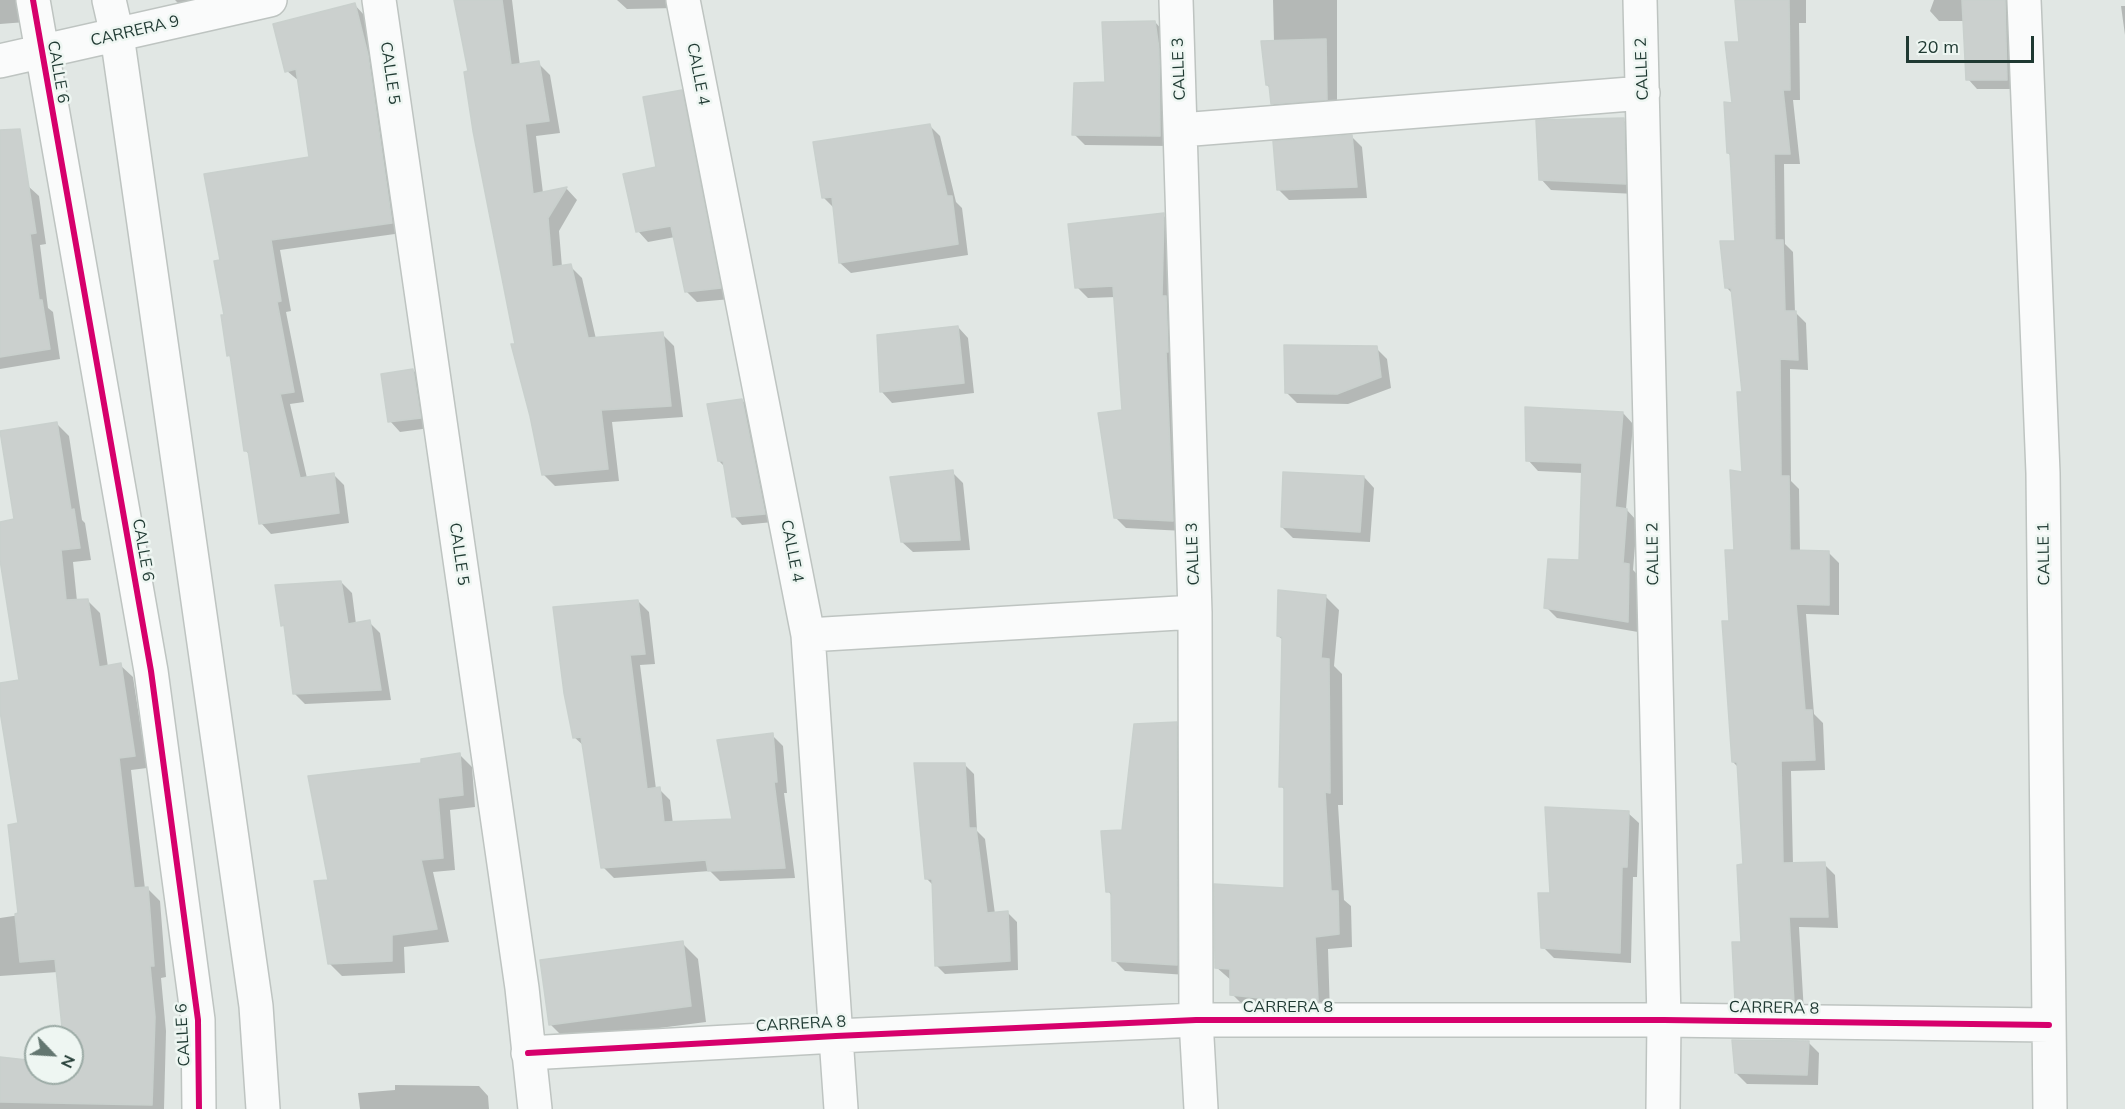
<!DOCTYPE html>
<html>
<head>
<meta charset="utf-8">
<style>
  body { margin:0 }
  #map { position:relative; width:2125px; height:1109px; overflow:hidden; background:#e1e7e4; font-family:Mulish,sans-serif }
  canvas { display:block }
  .north { position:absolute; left:24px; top:1025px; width:60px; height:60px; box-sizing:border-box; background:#eef6f2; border:2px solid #9baaa5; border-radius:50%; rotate:115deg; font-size:16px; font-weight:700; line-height:24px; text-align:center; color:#1f3932 }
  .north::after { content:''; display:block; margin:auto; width:21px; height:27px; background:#637670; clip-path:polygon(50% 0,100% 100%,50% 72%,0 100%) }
  .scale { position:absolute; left:1906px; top:36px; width:128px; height:27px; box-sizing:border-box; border:3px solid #1f3932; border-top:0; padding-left:8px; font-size:18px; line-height:21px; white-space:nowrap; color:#1f3932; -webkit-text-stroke:4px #eef6f2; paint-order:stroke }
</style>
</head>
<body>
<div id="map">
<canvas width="2125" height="1109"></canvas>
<div class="north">N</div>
<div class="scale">20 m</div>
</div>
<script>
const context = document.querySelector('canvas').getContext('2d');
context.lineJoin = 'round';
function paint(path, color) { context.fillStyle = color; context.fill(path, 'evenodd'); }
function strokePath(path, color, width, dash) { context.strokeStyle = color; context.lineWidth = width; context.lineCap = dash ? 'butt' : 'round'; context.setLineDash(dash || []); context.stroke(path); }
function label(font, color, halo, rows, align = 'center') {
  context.font = font + ' Mulish,sans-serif'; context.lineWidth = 5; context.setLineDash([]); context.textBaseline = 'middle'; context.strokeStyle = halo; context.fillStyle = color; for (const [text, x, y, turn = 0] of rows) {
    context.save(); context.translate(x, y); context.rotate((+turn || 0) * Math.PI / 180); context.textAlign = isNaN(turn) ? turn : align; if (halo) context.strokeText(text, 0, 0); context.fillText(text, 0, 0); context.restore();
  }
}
paint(new Path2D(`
  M0,0H26V22L0,24Z
  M175,0H202L178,3Z
  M456,0H512L520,66L538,63L550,75L560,133L536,136L543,193L566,188L577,200L559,231L562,267L570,266L582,278L596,339L662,334L674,346L683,417L612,422L619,481L555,486L543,474L517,345Z
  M617,0H681L677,8L627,9Z
  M1273,0H1337V110L1283,114L1272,103L1271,89L1267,85L1274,42Z
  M1737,0H1806V23H1799L1800,100H1793L1800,164H1784L1785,244L1793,252L1795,312L1806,323L1808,370L1790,369L1791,481L1799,489L1800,552H1828L1839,563V615L1806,614L1814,714L1823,723L1825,770L1791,771L1793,865L1824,864L1835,875L1838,928L1799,927L1804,1013L1747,1012L1737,1002L1742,943L1745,866L1739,768L1733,762L1731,623L1743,473V393L1733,294L1726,287L1737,243L1731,156L1728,153L1741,43Z
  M1934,0H2017L2016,89H1977L1968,79L1964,21H1939L1930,11Z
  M354,4L364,15L402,233L280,250L291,311L286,312L304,402L290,404L307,478L334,475L344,485L349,523L271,534L261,523L250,455L245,450L232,358L228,355L222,261L311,159L299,81L287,71Z
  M2121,6H2125V35Z
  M1155,22L1165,33L1170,146L1085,145L1074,134L1107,84Z
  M681,92L692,103L731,299L697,302L686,291L675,237L648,242L638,231Z
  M1623,120L1634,131L1636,194L1551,190L1541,179Z
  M929,125L940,136L956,202L962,208L968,255L851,273L840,263L835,209L824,198Z
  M0,135L28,186L39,196L46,244L40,245L48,308L53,312L60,359L0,369Z
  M1352,137L1362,147L1367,198L1289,200L1278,189Z
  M1163,215L1174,226L1184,531L1126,528L1115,517L1123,411L1116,297L1088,298L1077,287Z
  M958,327L968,338L974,393L892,403L882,392Z
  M1376,348L1387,359L1391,388L1348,404L1297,403L1286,392Z
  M413,370L424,381L430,428L400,432L390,421Z
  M742,400L750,409L773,522L742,525L734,516L726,468L719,461Z
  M1623,413L1633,424L1626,509L1637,521L1633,570L1639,576L1638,632L1557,618L1546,607L1580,562L1583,473L1538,471L1528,460Z
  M57,424L69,436L82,520L85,523L91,560L73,562L77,601L87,600L100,613L108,667L120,665L133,677L147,768L131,770L145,889L147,888L160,901L166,977L161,978L166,1031L164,1109H0V1058L36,1062V1073H72V1037H64L58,972L0,976V918L20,915V825L0,701V684L21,681L0,550V523L16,520L0,432Z
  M952,472L963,483L970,550L913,552L902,542Z
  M1364,477L1374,488L1370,542L1293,538L1282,527Z
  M341,582L352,593L356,624L369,622L380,633L391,700L305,704L294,693L285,627L283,625Z
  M1325,596L1339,610L1334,666L1342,674L1343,805H1338L1344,900L1351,906L1352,947L1328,949L1330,1014L1245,1007L1232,994V981L1216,967L1286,890V791L1281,786L1283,640L1278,636Z
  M638,601L649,612L655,664L640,665L656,789H659L670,800L673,824L734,821L772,735L783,746L787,793H784L795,878L720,881L710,871L614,878L603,867L584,746L574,737Z
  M1176,724L1187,735V975L1125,971L1114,960L1112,896L1108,891L1124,831Z
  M459,754L472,767L475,807L450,810L455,870L433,872L449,942L404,947L405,973L342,976L329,963L330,881L423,764Z
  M965,765L974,774L977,831L985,839L995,914L1008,913L1017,922L1018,970L945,974L936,965L933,885L927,879Z
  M1628,813L1639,823L1637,877H1633L1631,963L1554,958L1543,947L1551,895Z
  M682,943L698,959L706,1022L566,1040L550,1024Z
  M1808,1042L1819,1053L1818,1085L1747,1084L1736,1073Z
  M395,1085L479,1086L488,1096L489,1109H360L358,1093L395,1090Z`), '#0003');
const building = new Path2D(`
  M454,0H502L511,65L539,61L549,121L525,124L533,194L567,187L548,218L552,267L571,264L588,338L663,332L671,406L601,410L608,469L542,475L530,416L511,344H515L473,131L464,72L468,71Z
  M1735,0H1789L1790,90H1783L1790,154H1774L1775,240H1783L1785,311H1796L1798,360L1780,359L1781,476H1789L1790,550L1829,551V605L1796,604L1805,710H1812L1815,760L1781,761L1783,863L1825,862L1828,917H1789L1794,1003L1735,1002L1732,942H1741L1737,865L1743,864L1737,762H1732L1722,621H1729L1725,550H1734L1730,470L1742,472L1737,392H1742L1731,288H1725L1720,241H1735L1730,153H1727L1724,102L1732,103L1725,42H1739Z
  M1962,0H2005L2007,80H1966Z
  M355,3L368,55L392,223L271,240L281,301L277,302L294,392L280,394L300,478L334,473L339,513L259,524L248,451H244L230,355L227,356L221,315H224L214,261L220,260L204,174L309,157L296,69L285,72L273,24Z
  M1155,21L1159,49L1160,136L1072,135L1074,83L1105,82L1102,22Z
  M1326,39L1327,100L1271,104L1269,85H1266L1261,41Z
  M682,90L721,288L685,292L671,226L636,232L623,174L656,167L643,97Z
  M1624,118L1626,184L1539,180L1536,120Z
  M930,124L947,196H952L958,244L839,263L832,197L822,198L813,142Z
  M20,129L36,233L30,234L39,300H42L50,349L0,357V130Z
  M1352,135L1357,187L1277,190L1273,141Z
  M1164,213L1162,296H1166L1168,352H1166L1173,521L1114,518L1098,413L1122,410L1113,286L1075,288L1068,224Z
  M958,326L964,383L880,392L877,335Z
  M1284,345L1377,346L1381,377L1337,394L1285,393Z
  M413,369L421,418L388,422L381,374Z
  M742,399L765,514L732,517L723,461H718L707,404Z
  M1525,407L1623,412L1615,507L1627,509L1623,563L1629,564L1628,622L1544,608L1548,559L1579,560L1582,463L1526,461Z
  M57,422L71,510L74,509L80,548L61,550L66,600L88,599L99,667L121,663L135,756L119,758L134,888L148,887L154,966H150L155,1017L152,1105L0,1102V1057L36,1061V1073H72V1037H63L55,959L20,962L15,914L18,913L8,825L18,823L0,711V683L19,680L0,560V522L14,519L0,431Z
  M953,470L960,540L901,542L890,477Z
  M1283,472L1364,476L1360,532L1281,527Z
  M341,581L348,624L370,620L381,690L293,694L284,625L281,626L275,585Z
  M1278,590L1326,595L1321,658L1329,659L1330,793L1325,792L1331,891H1338L1339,934L1315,937L1318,1001H1290L1230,995V969L1215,968L1214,884L1284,888V787H1279L1282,637L1277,636Z
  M638,600L645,654L630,655L647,789L660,787L664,822L732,819L717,740L773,733L777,782H774L785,868L708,871L706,860L601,868L581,737L573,738L564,693L553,607Z
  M1177,722V965L1112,961L1111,892H1106L1101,831L1122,830L1134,724Z
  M460,753L463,795L438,798L443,858L421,860L437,929L392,935V961L328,964L314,881L328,880L308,776L421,763V759Z
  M914,763H965L969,828H976L987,913L1008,911L1010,961L935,966L932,879H925Z
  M1545,807L1629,811L1627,867H1622L1620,953L1541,948L1538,893H1550Z
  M683,941L691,1006L549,1025L540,960Z
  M1732,1040L1809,1041L1807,1075L1735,1073Z`);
paint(building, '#cbd0ce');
strokePath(building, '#c9d0cd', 1.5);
const minor = new Path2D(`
  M33,0L151,671L198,1020L199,1109
  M109,0L117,35L256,1006L263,1109
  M379,0L522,988L535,1109
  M683,0L808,635L841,1109
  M1176,0L1195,612L1196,1020L1201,1109
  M1640,0L1664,1020L1663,1109
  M2024,0L2043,473L2050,1109
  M0,61L270,0
  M1181,130L1643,93
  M808,635L1195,612
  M528,1053L836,1036L1196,1020H1664L2049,1025`);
strokePath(minor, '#bec4c1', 36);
strokePath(minor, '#fafbfb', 33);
strokePath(new Path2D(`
  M33,0L151,671L198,1020L199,1109
  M528,1053L836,1036L1196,1020H1664L2049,1025`), '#d6006c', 6);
label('16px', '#1f3932', '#eef6f2', [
  ["CARRERA 9",135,31,-13],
  ["CALLE 3",1179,69,-92],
  ["CALLE 2",1642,69,-92],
  ["CALLE 6",58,72,80],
  ["CALLE 5",390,73,82],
  ["CALLE 4",698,74,79],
  ["CALLE 6",143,550,80],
  ["CALLE 4",792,551,79],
  ["CALLE 5",459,554,82],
  ["CALLE 3",1193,554,-92],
  ["CALLE 2",1653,554,-91],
  ["CALLE 1",2044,554,-91],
  ["CARRERA 8",1288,1007],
  ["CARRERA 8",1774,1008,1],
  ["CARRERA 8",801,1024,-3],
  ["CALLE 6",183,1035,-93]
]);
</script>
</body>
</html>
